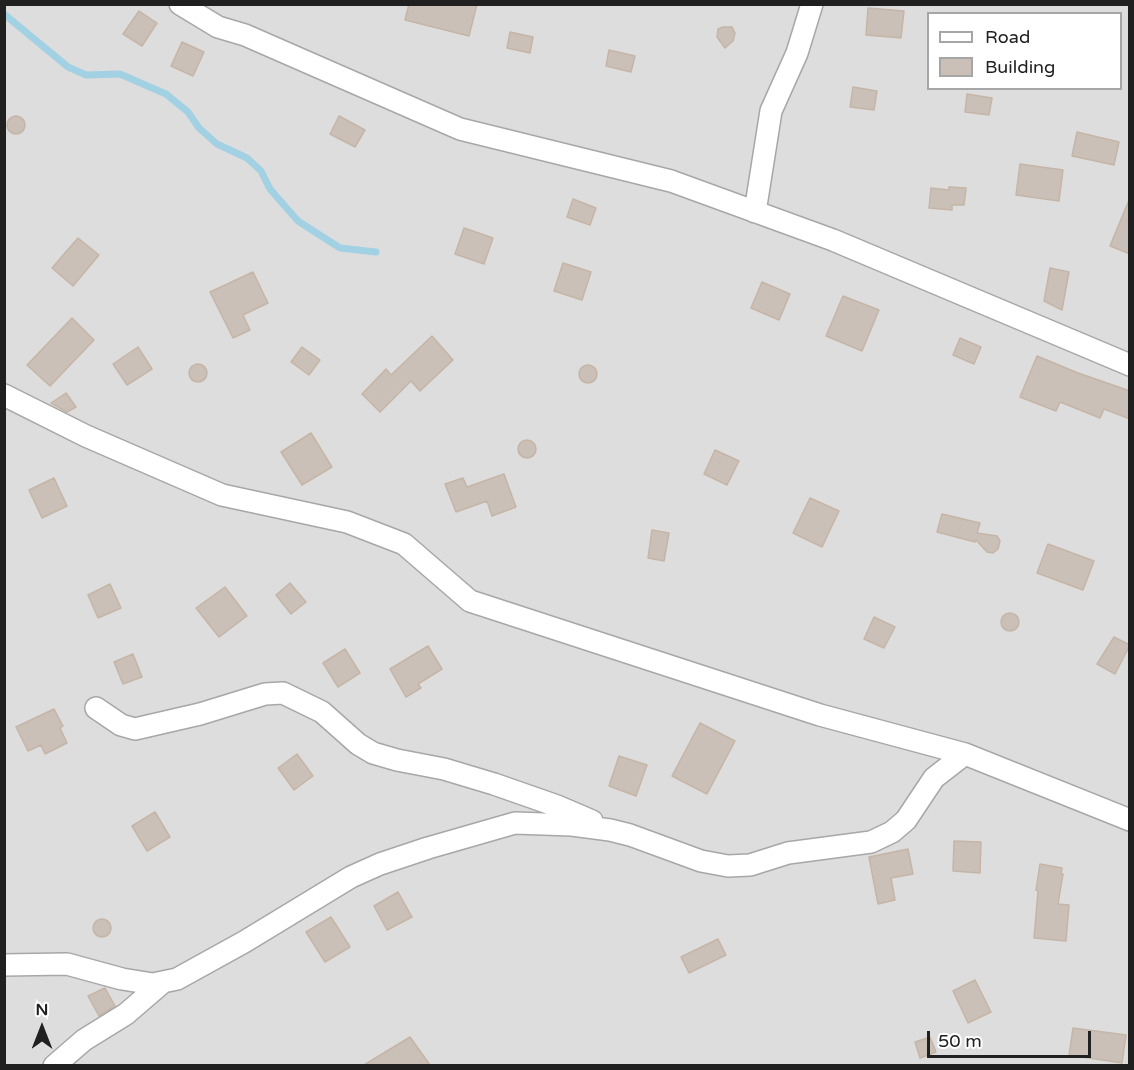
<!DOCTYPE html>
<html>
<head>
<meta charset="utf-8">
<style>
  body { margin:0 }
  #map { position:relative; width:1134px; height:1070px; overflow:hidden; background:#f1eee5; font-family:"Varela Round",sans-serif }
  canvas { display:block }
  .frame { position:absolute; inset:0; border:6px solid #202020; pointer-events:none }
  .legend { position:absolute; left:927px; top:12px; width:195px; height:78px; box-sizing:border-box; background:#fff; border:2px solid #a6a6a6; margin:0; padding:8px 10px; list-style:none; font-size:18px; color:#202020 }
  .legend li { display:flex; align-items:center; gap:12px; height:30px }
  .legend b { width:30px; border:2px solid #a6a6a6 }
  .north { position:absolute; left:12px; top:998px; width:60px; height:60px; -webkit-text-stroke:4px #fff; paint-order:stroke; rotate:0deg; font-size:16px; font-weight:700; line-height:24px; text-align:center; color:#202020 }
  .north::after { content:''; display:block; margin:auto; width:21px; height:27px; background:#202020; clip-path:polygon(50% 0,100% 100%,50% 72%,0 100%) }
  .scale { position:absolute; left:927px; top:1031px; width:164px; height:27px; box-sizing:border-box; border:3px solid #202020; border-top:0; padding-left:8px; font-size:18px; line-height:21px; white-space:nowrap; color:#202020; -webkit-text-stroke:4px #fff; paint-order:stroke }
</style>
</head>
<body>
<div id="map">
<canvas width="1134" height="1070"></canvas>
<div class="frame"></div>
<ul class="legend">
<li><b style="height:8px;background:#fff"></b>Road</li>
<li><b style="height:16px;background:#cac0b8"></b>Building</li>
</ul>
<div class="north">N</div>
<div class="scale">50 m</div>
</div>
<script>
const context = document.querySelector('canvas').getContext('2d');
context.lineJoin = 'round';
function paint(path, color) { context.fillStyle = color; context.fill(path, 'evenodd'); }
function strokePath(path, color, width, dash) { context.strokeStyle = color; context.lineWidth = width; context.lineCap = dash ? 'butt' : 'round'; context.setLineDash(dash || []); context.stroke(path); }
paint(new Path2D(`
  M5,5H1129V1065H5ZM928,14H1120V88H928Z`), '#dedddd');
strokePath(new Path2D(`
  M4,14L68,67L86,75L120,74L166,94L188,112L199,128L217,144L247,158L261,171L270,189L298,221L340,248L376,252`), '#a1d1e3', 7);
const building = new Path2D(`
  M409,4H477L469,36L405,20Z
  M868,8L904,11L901,38L866,35Z
  M139,11L157,23L142,46L123,34Z
  M723,27H732L735,33L733,41L725,48L717,37L718,29Z
  M510,32L533,37L530,53L507,48Z
  M182,42L204,52L193,76L171,66Z
  M609,50L635,56L631,72L606,66Z
  M853,87L877,91L874,110L850,107Z
  M967,94L992,98L989,115L965,112Z
  M7 125a9 9 0 1 1 18 0a9 9 0 1 1-18 0Z
  M339,116L365,130L355,147L330,134Z
  M1077,132L1119,142L1114,165L1072,156Z
  M1020,164L1063,170L1059,201L1016,195Z
  M949,187L966,188L964,205H952V210L929,208L931,188L949,190Z
  M573,199L596,208L590,225L567,217Z
  M1129,200H1130V254L1110,246Z
  M464,228L493,238L484,264L455,254Z
  M78,238L99,255L73,286L52,268Z
  M563,263L591,272L582,300L554,291Z
  M1050,268L1069,272L1062,310L1044,301Z
  M253,272L268,303L243,315L250,330L233,338L210,292Z
  M762,282L790,294L779,320L751,308Z
  M843,296L879,310L862,351L826,336Z
  M72,318L94,340L50,386L27,365Z
  M432,336L453,360L420,391L411,381L380,412L362,394L386,369L391,375Z
  M960,338L981,347L974,364L953,355Z
  M138,347L152,369L127,385L113,364Z
  M302,347L320,360L309,375L291,362Z
  M1037,356L1078,373L1130,391V419L1104,409L1100,418L1060,402L1056,411L1020,397Z
  M189 373a9 9 0 1 1 18 0a9 9 0 1 1-18 0Z
  M579 374a9 9 0 1 1 18 0a9 9 0 1 1-18 0Z
  M66,393L76,407L67,412L51,403Z
  M311,433L332,467L302,485L281,452Z
  M518 449a9 9 0 1 1 18 0a9 9 0 1 1-18 0Z
  M715,450L739,461L727,485L704,474Z
  M504,474L516,507L492,516L487,501L456,512L445,484L463,478L467,487Z
  M54,478L67,506L42,518L29,490Z
  M810,498L839,511L822,547L793,533Z
  M942,514L980,523L977,533L997,536L1000,541L998,549L993,553L987,552L976,540L975,542L937,532Z
  M652,530L669,533L664,561L648,558Z
  M1048,544L1094,561L1083,590L1037,573Z
  M290,583L306,602L291,614L276,595Z
  M110,584L121,608L98,618L88,595Z
  M225,587L247,616L219,637L196,608Z
  M1001 622a9 9 0 1 1 18 0a9 9 0 1 1-18 0Z
  M874,617L895,627L884,648L864,639Z
  M1114,637L1130,645L1115,674L1097,664Z
  M428,646L442,669L418,684L421,688L406,697L390,669Z
  M345,649L360,673L338,687L323,663Z
  M133,654L142,677L123,684L114,662Z
  M54,709L63,726L60,728L67,743L45,754L41,745L28,751L16,727Z
  M700,723L735,741L707,794L672,776Z
  M297,754L313,776L294,790L278,768Z
  M619,756L647,765L636,796L609,786Z
  M155,812L170,837L147,851L132,826Z
  M954,841L981,842L980,873L953,871Z
  M908,849L913,874L891,878L895,900L878,904L869,857Z
  M1040,864L1062,868L1061,874H1063L1058,904L1069,905L1066,941L1034,938L1038,891L1036,890Z
  M398,892L412,917L387,930L374,906Z
  M331,917L350,947L325,962L306,932Z
  M93 928a9 9 0 1 1 18 0a9 9 0 1 1-18 0Z
  M718,939L726,955L689,973L681,957Z
  M975,980L991,1012L968,1023L953,991Z
  M105,988L115,1006L99,1016L88,996Z
  M1073,1028L1126,1035L1122,1063L1069,1055Z
  M410,1037L430,1065H364Z
  M930,1037L936,1052L920,1058L915,1042Z`);
paint(building, '#cac0b8');
strokePath(building, '#c5b5a6', 1.5);
const street = new Path2D(`
  M180,4L218,27L245,35L460,129L671,181L833,240L1130,365
  M755,212L771,111L797,53L812,4
  M4,395L86,436L222,495L347,522L404,544L470,601L820,715L965,754L1130,820
  M96,708L121,725L135,729L200,714L265,694L283,693L322,712L358,744L373,753L397,760L444,769L494,784L557,806L592,821
  M4,965L67,964L122,979L153,984L177,979L244,942L351,877L380,864L428,848L515,823L572,825L610,830L630,835L701,861L728,866L750,865L788,853L871,842L892,832L906,820L934,778L965,754
  M54,1066L84,1040L126,1014L162,983`);
strokePath(street, '#a7a7a7', 24);
strokePath(street, '#fff', 21);
</script>
</body>
</html>
